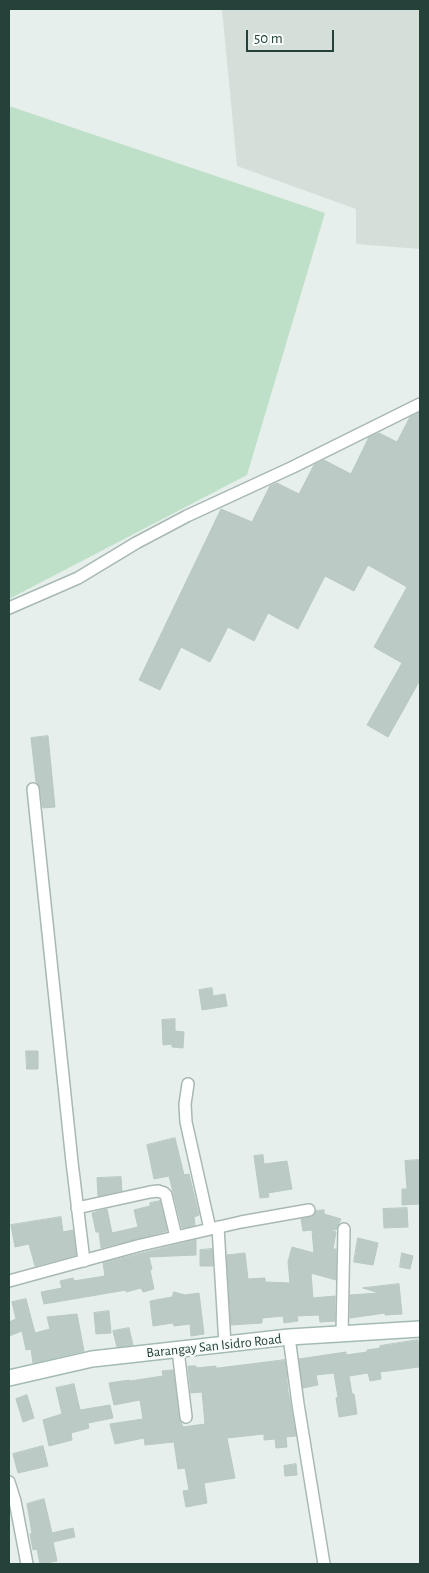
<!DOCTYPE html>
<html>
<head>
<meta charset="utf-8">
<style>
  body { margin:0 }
  #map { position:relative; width:429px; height:1573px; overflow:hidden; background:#e6efeb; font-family:"Alegreya Sans",sans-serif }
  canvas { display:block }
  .frame { position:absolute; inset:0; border:10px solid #24423a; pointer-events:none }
  .scale { position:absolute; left:246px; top:30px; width:88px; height:22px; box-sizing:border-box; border:2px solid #24423a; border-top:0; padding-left:6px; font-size:15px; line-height:18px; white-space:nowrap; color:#24423a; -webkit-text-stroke:4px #f7fbf9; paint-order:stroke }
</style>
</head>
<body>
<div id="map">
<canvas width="429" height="1573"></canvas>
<div class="frame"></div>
<div class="scale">50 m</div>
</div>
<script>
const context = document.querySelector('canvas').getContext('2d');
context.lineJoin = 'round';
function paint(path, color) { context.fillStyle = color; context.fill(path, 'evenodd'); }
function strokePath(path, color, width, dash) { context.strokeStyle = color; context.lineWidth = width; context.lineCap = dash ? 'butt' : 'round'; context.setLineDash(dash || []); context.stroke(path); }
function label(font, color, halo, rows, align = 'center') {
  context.font = font + ' "Alegreya Sans",sans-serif'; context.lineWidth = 4.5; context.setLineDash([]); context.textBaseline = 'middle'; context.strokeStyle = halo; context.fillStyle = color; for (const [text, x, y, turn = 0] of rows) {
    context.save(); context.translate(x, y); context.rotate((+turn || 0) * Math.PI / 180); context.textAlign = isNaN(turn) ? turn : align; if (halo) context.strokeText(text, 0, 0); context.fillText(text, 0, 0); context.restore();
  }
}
paint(new Path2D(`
  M222,9H420V249L356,244V209L237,166Z`), '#d4dfda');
paint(new Path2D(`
  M9,106L325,213L247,475L9,599Z`), '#bfe0c8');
const building = new Path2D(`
  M420,412V680L388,737L367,725L402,663L374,647L407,587L368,565L354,591L325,576L298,629L268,613L254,641L228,627L210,662L181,647L160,690L139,680L221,509L252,522L270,486L277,483L299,494L314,465L324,460L351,474L369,437L379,433L397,442L410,417Z
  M48,736L55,807L43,808L40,788L36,782L31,738Z
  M212,988L213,996L225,994L227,1006L202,1010L199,990Z
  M175,1019V1031L184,1032L183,1048L172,1047V1044L163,1045L162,1020Z
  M26,1051H38V1069H27Z
  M175,1138L184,1175L189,1174L199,1215L194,1217L195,1225L182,1228L169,1176L154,1179L147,1145Z
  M263,1155L264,1164L287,1161L292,1189L268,1193L269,1197L260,1198L254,1156Z
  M420,1160V1204L402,1205V1189H407L405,1161Z
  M121,1177L122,1191L98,1196L97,1178Z
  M160,1201L167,1231L101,1248L99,1232H96L92,1213L107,1209L112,1233L138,1227L134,1210L150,1206V1203Z
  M407,1208L408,1227L384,1228L383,1209Z
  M324,1210V1214L341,1219L336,1230H329L336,1232L333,1249H336V1280L311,1273L313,1298L335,1296V1321L320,1322L319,1315L297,1316L298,1321L284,1323L283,1316L262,1318V1323L231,1325L227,1255L245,1253L248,1279L265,1278V1282L290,1283L288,1262L292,1247L314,1253L312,1230L303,1231L301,1219L311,1217L314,1215L316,1211Z
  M61,1217L63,1232L73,1230L76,1255L35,1266L29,1244L15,1247L11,1225Z
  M358,1238L378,1243L373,1265L354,1262Z
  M196,1240V1255L149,1257L152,1269L150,1270L154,1289L143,1292L141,1288L126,1292V1290L44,1304L41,1292L62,1288L60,1281L73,1278L74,1281L105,1276L103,1263Z
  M212,1249L213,1266H200V1250Z
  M402,1253L413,1256L410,1269L400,1267Z
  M399,1284L402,1314L385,1315V1313L350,1318V1295L379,1293L363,1288Z
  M174,1292L185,1295L199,1293L204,1334L191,1336L190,1324L174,1326L173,1323L153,1326L150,1301L172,1297Z
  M26,1299L35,1333L50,1329L47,1317L77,1314L84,1351L33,1363L31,1349L26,1350L22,1331L9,1336V1322L16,1319L12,1302Z
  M109,1311L111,1333L96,1334L94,1313Z
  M129,1328L133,1345L117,1347L113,1331Z
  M418,1340L420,1361L419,1362V1367L380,1372L381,1379L370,1381L368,1373L349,1376L352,1394H354L357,1414L339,1417L336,1398L338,1397L334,1373L316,1375L318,1385L303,1388L299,1359L346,1352V1355L367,1352V1350L380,1348V1346Z
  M285,1360L288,1391L296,1436L286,1437L287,1447L276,1448L275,1439L264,1440V1434L227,1438L235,1478L204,1483L207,1503L186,1507L183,1491L189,1490L185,1468L178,1469L174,1442L145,1445L144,1438L115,1444L110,1424L143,1419L140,1400L114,1405L109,1383L129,1380L130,1381L163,1376L162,1371L173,1370L179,1418L183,1427L205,1424L202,1392L191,1393L188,1366H196V1368L216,1366V1368Z
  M74,1384L80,1410L110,1405L113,1418L88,1423L89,1428L71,1433L72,1440L49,1446L43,1420L62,1414L56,1388Z
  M27,1395L34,1418L23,1422L16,1399Z
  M43,1446L48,1466L18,1473L13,1454Z
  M296,1464L297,1475L285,1476L284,1466Z
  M44,1499L52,1533L73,1528L75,1537L53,1542L57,1561L40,1564L37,1549L33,1550L30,1534L32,1533L27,1504Z`);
paint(building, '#bbcac4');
strokePath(building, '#b8c9c2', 1);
const street = new Path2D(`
  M9,608L78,578L136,543L187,516L293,467L420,404
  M33,789L72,1162L84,1261
  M188,1084L185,1104L186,1122L210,1229
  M77,1208L150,1192L158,1191L164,1193L166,1195L176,1237
  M218,1227L225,1345
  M9,1281L141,1245L241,1222L309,1210
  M342,1334L344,1229
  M289,1337L298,1404L324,1564
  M178,1350L186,1417
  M9,1482L15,1501L27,1564`);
const secondary = new Path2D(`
  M9,1378L92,1359L289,1337L420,1329`);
strokePath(street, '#a8b8b2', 14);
strokePath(secondary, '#a4bbb3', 18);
strokePath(street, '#fff', 11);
strokePath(secondary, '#fff', 15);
label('14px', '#24423a', '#f7fbf9', [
  ["Barangay San Isidro Road",214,1346,-6]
]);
</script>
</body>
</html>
